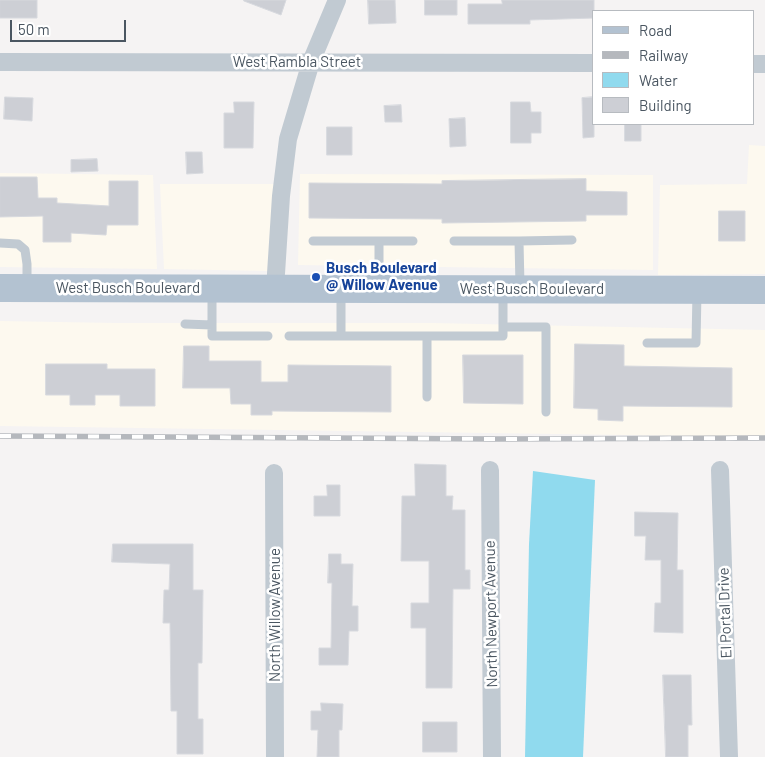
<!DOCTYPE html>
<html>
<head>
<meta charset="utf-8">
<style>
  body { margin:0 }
  #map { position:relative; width:765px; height:757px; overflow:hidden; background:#f5f3f3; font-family:Barlow,sans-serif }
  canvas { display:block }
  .legend { position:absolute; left:592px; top:10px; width:162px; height:115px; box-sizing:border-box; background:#fff; border:1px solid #b7bbc0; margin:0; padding:6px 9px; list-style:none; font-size:15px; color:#4a5661 }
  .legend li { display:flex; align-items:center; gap:10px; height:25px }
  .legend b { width:25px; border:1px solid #b7bbc0 }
  .scale { position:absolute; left:10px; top:20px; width:116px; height:22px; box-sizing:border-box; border:2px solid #4a5661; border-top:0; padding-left:6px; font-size:15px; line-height:18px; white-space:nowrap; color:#4a5661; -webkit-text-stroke:4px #fff; paint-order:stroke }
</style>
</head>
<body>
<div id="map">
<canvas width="765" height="757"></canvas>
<ul class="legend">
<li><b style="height:6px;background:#b3c2d1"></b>Road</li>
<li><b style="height:6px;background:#b5b8bd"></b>Railway</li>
<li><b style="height:14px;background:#90daee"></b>Water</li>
<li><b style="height:14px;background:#cdcfd5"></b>Building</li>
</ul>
<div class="scale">50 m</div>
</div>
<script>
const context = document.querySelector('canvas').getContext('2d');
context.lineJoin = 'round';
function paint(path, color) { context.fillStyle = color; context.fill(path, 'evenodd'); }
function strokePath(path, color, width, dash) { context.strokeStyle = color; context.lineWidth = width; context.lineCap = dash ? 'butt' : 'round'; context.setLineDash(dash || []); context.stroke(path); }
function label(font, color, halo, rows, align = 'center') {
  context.font = font + ' Barlow,sans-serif'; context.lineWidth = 5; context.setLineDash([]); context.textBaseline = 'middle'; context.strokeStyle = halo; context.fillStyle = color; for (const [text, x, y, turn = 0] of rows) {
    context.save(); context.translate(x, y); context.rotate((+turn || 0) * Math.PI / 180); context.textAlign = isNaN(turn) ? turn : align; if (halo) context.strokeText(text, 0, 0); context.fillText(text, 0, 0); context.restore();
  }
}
paint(new Path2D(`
  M749,145L765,146V274L658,275L660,185L747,184Z
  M0,173L153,175L157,269L0,267Z
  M300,174L653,175V270L298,265Z
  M160,184H274L268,271L164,269Z
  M0,321L116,323H432L765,330V437L0,426Z`), '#fdf9ef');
paint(new Path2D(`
  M533,471L595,480L583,757H525L529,544Z`), '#90daee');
const building = new Path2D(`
  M0,0H37V18H0Z
  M244,0H286L281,15L244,1Z
  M368,0H395L396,23L369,24Z
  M425,0H457V15H425Z
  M502,0H594V18L530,20V24H468V4H502Z
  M5,97L33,98L32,121L4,119Z
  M594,97V137L583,138L582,98Z
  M234,102H254L253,148H224V113H234Z
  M511,102H530L531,112H541V133H531V143H511Z
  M401,105L402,122H385L384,106Z
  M465,118L466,146L450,147L449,119Z
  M625,124H641V141H625Z
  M327,127H352V155H327Z
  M186,152H202L203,173L187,174Z
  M97,159L98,171L71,172V160Z
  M0,177H37L38,198H57V203L109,206V181H138V225H107L106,235L71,233V242H43V216L0,217Z
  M586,179V191L627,192V215H586V221L442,223V219L309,218V183L442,184V181Z
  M719,211H745V241H719Z
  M575,344L624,345V366L732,368V407L623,406V421L598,420V409L574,408Z
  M184,346H209V361H261V382H288V365L391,366V412L272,411V415H251V404H231L230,388H183Z
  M463,355H523V404L464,403Z
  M46,364H107V369H155V406H120V395H95V405H70V395H46Z
  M415,464L446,465V496H453L452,510H465V570H470V589H453L452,688H426V628H411V603H429V561H401L402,496H415Z
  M327,485H340V516H314V496H327Z
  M635,512L678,513L677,570H683V633L654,632L655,603H661V560H645L646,536H635Z
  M113,544H193V590H203L202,663H198V719H203V754H177V711H171L170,623H163L164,590H169L170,564L112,562Z
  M329,554H341V564H353L352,606H358V631H349L348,665H319V648H331L332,583H328Z
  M663,675H691L692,725H688V757H666Z
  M321,703L343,704L342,730H339V757H317L318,730H311V711H321Z
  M423,722H457V752H423Z`);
paint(building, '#cdcfd5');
strokePath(building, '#d7d9de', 1);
strokePath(new Path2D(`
  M313,241H379V286
  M379,241H413
  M454,241H519
  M0,243L18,244L25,250L27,264V285
  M520,286L519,241L572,240
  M212,291V336H268
  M341,292V336
  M185,324L212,325
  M503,327H546V412
  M289,336H503V293
  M647,343H696L697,292
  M427,397V336`), '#c1cad2', 9);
strokePath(new Path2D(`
  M0,62L594,63
  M754,64H765
  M275,289L281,196L288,139L311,62L337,0
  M490,470L492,757
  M720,470L729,757
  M274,473L275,757`), '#c1cad2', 18);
strokePath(new Path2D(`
  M0,288L765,290`), '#b3c2d1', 28);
const rail = new Path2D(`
  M0,436L495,439L765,438`);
strokePath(rail, '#b5b8bd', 5.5);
strokePath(rail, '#fff', 4, [11]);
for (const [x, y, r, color] of [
  [316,277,5,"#1a4fb4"]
]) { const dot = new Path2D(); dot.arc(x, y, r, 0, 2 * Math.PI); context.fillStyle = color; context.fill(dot); strokePath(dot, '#fff', 2); }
label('15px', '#4a5661', '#fff', [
  ["West Rambla Street",297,62],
  ["West Busch Boulevard",128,288],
  ["West Busch Boulevard",532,289],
  ["El Portal Drive",725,613,-92],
  ["North Newport Avenue",491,614,-91],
  ["North Willow Avenue",275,615,-90]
]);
label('bold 15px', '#164399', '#fff', [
  ["Busch Boulevard",326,268],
  ["@ Willow Avenue",326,285]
], 'left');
</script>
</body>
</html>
